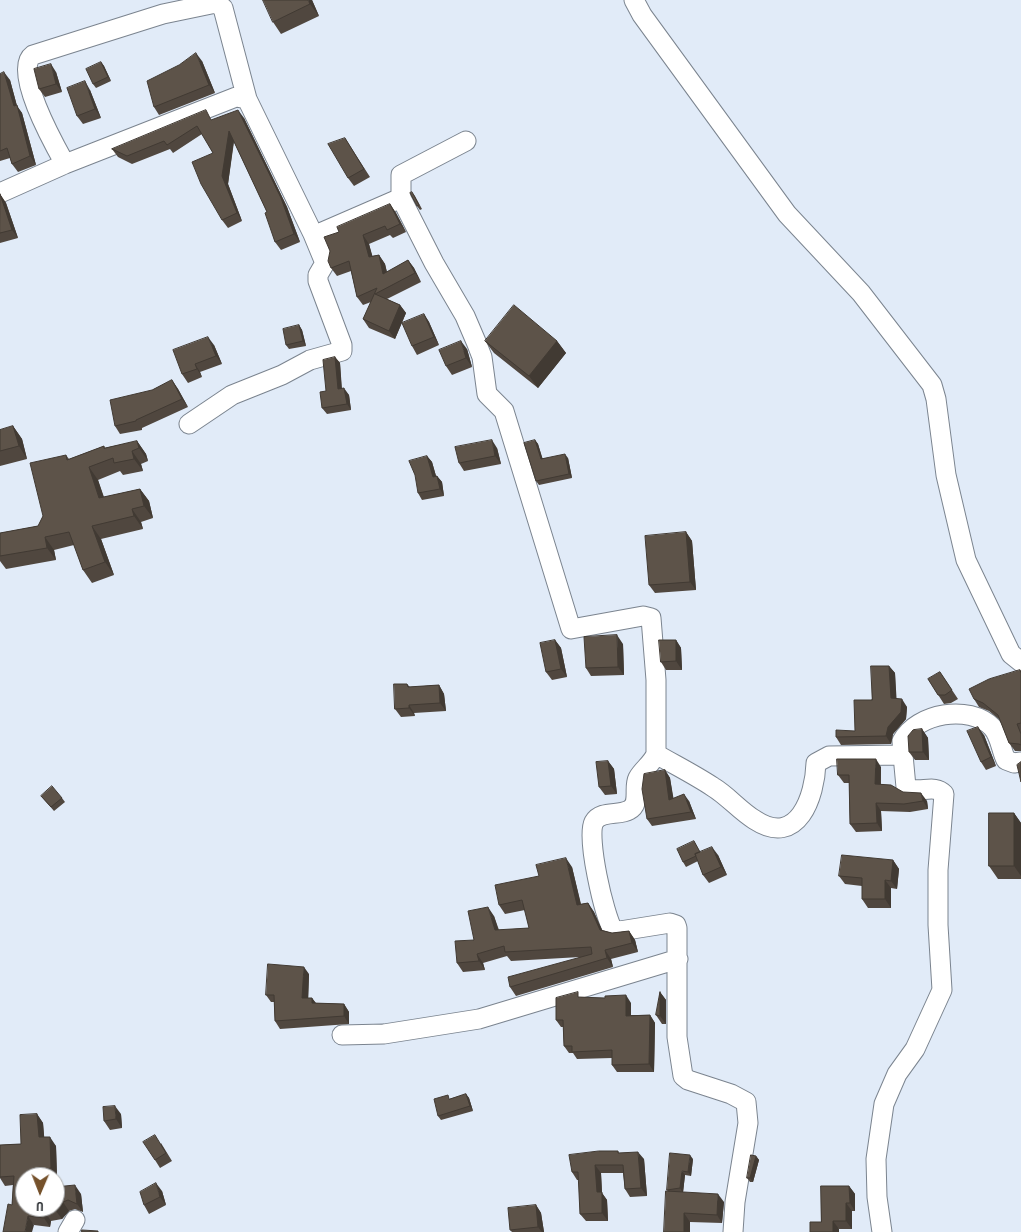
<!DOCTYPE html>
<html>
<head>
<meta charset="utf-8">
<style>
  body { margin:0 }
  #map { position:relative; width:1021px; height:1232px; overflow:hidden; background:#e1ebf8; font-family:"Sofia Sans Condensed",sans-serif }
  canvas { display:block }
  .north { position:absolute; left:15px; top:1167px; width:50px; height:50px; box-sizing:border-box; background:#fff; border:1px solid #a2a4a5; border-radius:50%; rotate:181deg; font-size:14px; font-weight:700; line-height:20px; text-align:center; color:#171b1f }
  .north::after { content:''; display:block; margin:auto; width:18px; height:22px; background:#75512b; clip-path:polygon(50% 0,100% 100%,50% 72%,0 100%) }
</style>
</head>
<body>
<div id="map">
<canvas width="1021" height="1232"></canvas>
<div class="north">U</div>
</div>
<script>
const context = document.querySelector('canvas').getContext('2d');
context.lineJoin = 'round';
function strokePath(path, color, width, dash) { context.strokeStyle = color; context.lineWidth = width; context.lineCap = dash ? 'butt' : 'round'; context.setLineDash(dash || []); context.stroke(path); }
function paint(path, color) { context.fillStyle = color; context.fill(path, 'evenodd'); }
const minor = new Path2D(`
  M634,0L642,15L787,214L861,293L932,385L936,399L946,475L966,560L1011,654L1021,662
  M466,141L401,175V198L434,263L465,316L477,344L482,357L487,394L504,411L571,629L643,616L651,618L656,680V754C675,765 695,775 713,787C728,796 740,811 755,820C798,848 815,796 816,763L829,756L903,755L906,787C918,795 934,783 944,794L938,870V925L942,990L915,1049L897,1074L884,1104L876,1159L877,1197L882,1232
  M65,164C55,146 12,70 33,55L163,14L216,3L223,8L247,99
  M0,193L65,164L236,97L247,99L313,234H318L401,198
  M189,424L232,395L282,375L310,360L342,351V345L318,281V275L325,263L313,234
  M656,754C652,764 643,769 638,778C633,788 641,804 629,810C619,816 601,810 594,822C586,837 604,915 613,930L620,931L670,923L676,925L677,928V1037L683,1076L688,1080L731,1094L746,1102L748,1123L735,1202L733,1232
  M903,755L902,741C917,713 969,704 992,727C1000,735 1001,750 1006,760L1014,763L1021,762
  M342,1035L384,1034L479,1019L678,959
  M68,1232L75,1220`);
strokePath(minor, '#7b848f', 21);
strokePath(minor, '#fff', 19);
paint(new Path2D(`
  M312,0L319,16L281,34L273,22Z
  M202,61L215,93L159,115L154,107Z
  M101,62L104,66L111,81L96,88L93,84Z
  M56,72L62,92L45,97L39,89Z
  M0,74L10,80L17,106L22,113L36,165L18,172L12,164L10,158L0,161Z
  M90,90L101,118L83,124L77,116Z
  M244,118L287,207L300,242L281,250L275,242L267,212L234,142L228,184L242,221L228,228L222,220L213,153L202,134L173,153L170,149L132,164L118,157L112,149L213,120Z
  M345,138L370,177L354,186L348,178Z
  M412,192L415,196L422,209L420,210L417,206Z
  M0,194L6,203L18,238L0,243Z
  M390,204L396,213L406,232L393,238L390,235L369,244L372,256L379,255L385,264L387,272L408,260L414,268L421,282L387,299L400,305L406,313L395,339L369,328L363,319L371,302L363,305L357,297L351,271L337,276L331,268L339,232Z
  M424,314L429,322L439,345L417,355L412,346Z
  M299,325L302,330L306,346L289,349L286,345Z
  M485,341H557L566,353L538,388L494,353Z
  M214,345L222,364L200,372L202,377L188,383L182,374Z
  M467,349L472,367L452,375L446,366Z
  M335,357L340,363L342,389L349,395L351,410L327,414L322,408L326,391Z
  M172,380L178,389L188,407L142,428V430L120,434L115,426L152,390Z
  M13,426L22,439L27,459L0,466V430Z
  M535,440L538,444L542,458H568L572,478L539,485L536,481Z
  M137,441L146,454L148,461L141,464L143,471L123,475L120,471L98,480L104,497L140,489L149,501L153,518L141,522L143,529L101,539L114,575L92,583L83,570L74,545L54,550L56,560L6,569L0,561V533L38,526L43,516L66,455L69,459L104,446L105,448Z
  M497,448L501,464L464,471L459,463Z
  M427,456L432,462L436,476H437L442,482L444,496L422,500L418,493Z
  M686,532L692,541L696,590L655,593L649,585Z
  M555,640L561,648L567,677L552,680L546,672Z
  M676,640L681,648L682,670H666L661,662Z
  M623,644L624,675L591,676L586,668Z
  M889,666L895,673L896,699L907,707L906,719L893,734L891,744L841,745L836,737L855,731Z
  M1020,670L1021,671V751H1015L1009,743L1000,720L989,711L979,707L974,699Z
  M940,672L958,699L951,703L944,704L928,679Z
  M407,684L410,687L439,685L444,694L446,711L414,713L415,716L401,717L395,709Z
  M922,729L928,738L929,760H915L909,752Z
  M984,735L996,766L986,770L981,762Z
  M608,761L614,769L617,794L605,795L599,787Z
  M881,767V784L927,801L928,809L910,812L881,811L882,831L856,832L850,824L849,783H844L838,775Z
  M665,770L670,778L673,798L689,801L696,819L652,826L647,819Z
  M41,796L62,798L65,802L54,811Z
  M1014,813L1021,823V879H998L989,866Z
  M694,841L700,852L718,855L727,875L709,883L703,875L698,861L686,867L683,862Z
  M893,860L899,869L897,889L891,888V908H868L862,899V886L845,884L839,876Z
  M572,867L581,904L588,903L594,912L602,930L612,933L629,931L635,940L638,952L611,959L613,967L516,996L510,987L580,957L511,961L507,956L483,963L485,970L463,972L457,963L474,940L494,916L499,930L529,928L525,910L505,914L499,905L539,876Z
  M309,974L308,998H312L316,1003L344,1004L349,1012V1024L280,1029L275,1021L274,1002H271L266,995Z
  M660,992L666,1000V1024H662L656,1015Z
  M581,997L631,1003V1015H650L655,1023L654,1072H617L612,1065V1058L577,1059L573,1053H569L564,1046L563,1027H561L556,1020Z
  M466,1094L469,1098L473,1111L441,1120L438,1116L450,1099Z
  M37,1114L43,1123L44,1137L56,1146L57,1177H25V1207L55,1187L81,1194L83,1212L75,1209L69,1211L62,1219L51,1221L50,1227L34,1225L12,1205L13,1185L5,1186L0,1178V1145L21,1144Z
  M121,1114L122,1128L110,1130L104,1121Z
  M161,1143L172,1161L160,1168L155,1160Z
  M618,1151L619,1153L644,1159L647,1196L630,1197L625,1189L623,1173H601L602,1193L607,1200L608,1221H586L580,1214L579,1180H577L572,1172Z
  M756,1156L759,1160L753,1182H750L747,1178Z
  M693,1159L691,1176L685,1175L683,1192L724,1202L722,1223L690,1222V1232L667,1190Z
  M849,1186L855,1194V1211H852V1229H839L821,1222Z
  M162,1191L166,1205L149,1214L144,1205Z
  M536,1205L541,1213L544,1232H512L510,1230Z`), '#50473f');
paint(new Path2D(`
  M308,0H312L319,16L310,4Z
  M196,53L202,61L215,93L209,85Z
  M101,62L104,66L111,81L108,77Z
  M51,64L56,72L62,92L56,84Z
  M4,72L10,80L17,106L22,113L36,165L30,156L14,106Z
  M85,81L90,90L101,118L95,109Z
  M238,110L244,118L287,207L300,242L294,234Z
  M229,131L234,139L228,184L242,221L237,213L222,176Z
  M0,194L6,203L18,238L12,230Z
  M390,204L396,213L406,232L400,224Z
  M363,235L369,244L375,265L369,257Z
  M379,255L385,264L389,282L383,274Z
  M408,260L414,268L421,282L415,273Z
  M400,305L406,313L395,339L389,331Z
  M424,314L429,322L439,345L434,337Z
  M299,325L302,330L306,346L303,341Z
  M208,337L214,345L222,364L216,356Z
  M461,341L467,349L472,367L466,358Z
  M557,341L566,353L538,388L529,376Z
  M335,357L340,363L342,396L338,389Z
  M195,364L200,372L202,377L197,369Z
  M172,380L178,389L188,407L182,399Z
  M344,388L349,395L351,410L347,404Z
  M13,426L22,439L27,459L19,446Z
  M492,440L497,448L501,464L495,456Z
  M535,440L538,444L544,463L541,459Z
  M137,441L146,454L148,461L139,448Z
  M132,451L141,464L143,471L134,459Z
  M565,454L568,458L572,478L569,474Z
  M427,456L432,462L438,483L433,477Z
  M89,467L98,480L108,511L99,498Z
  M437,476L442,482L444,496L440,489Z
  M140,489L149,501L153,518L144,506Z
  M132,509L141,522L143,529L134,516Z
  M92,526L101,539L114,575L105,562Z
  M686,532L692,541L696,590L690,582Z
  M45,537L54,550L56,560L47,548Z
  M617,635L623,644L624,675L618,667Z
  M555,640L561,648L567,677L561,669Z
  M676,640L681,648L682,670L676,661Z
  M889,666L895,673L897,706L891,698Z
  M439,685L444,694L446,711L440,703Z
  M902,699L907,707L906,719L893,734L891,744L886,736L888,727Z
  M409,705L414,713L415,716L409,708Z
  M978,727L984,735L996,766L991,757Z
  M922,729L928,738L929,760L923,752Z
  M876,759L881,767L880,792L875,784Z
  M608,761L614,769L617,794L611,786Z
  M665,770L670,778L675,807L669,800Z
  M921,793L927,801L928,809L923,801Z
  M684,794L689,801L696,819L691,812Z
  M876,803L881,811L882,831L877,823Z
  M1014,813L1021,823V876L1014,866Z
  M712,847L718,855L727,875L721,867Z
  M566,858L572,867L583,914L577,905Z
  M893,860L899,869L897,889L891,881Z
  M885,880L891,888V908L885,899Z
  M588,903L594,912L606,939L600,930Z
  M488,907L494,916L501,939L495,930Z
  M629,931L635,940L638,952L632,943Z
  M605,950L611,959L613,967L607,958Z
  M477,954L483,963L485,970L479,961Z
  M304,967L309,974L308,1006L302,998Z
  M660,992L666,1000V1024L660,1016Z
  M626,995L631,1003V1023L626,1016Z
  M312,998L317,1005L312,1003Z
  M344,1004L349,1012V1024L344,1016Z
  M650,1015L655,1023L654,1072L649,1064Z
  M466,1094L469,1098L473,1111L470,1106Z
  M115,1106L121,1114L122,1128L116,1119Z
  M37,1114L43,1123L45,1146L39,1137Z
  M50,1137L56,1146L57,1177L51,1168Z
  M638,1152L644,1159L647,1196L641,1188Z
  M690,1155L693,1159L691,1176L688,1172Z
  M756,1156L759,1160L753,1182L750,1178Z
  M595,1165L601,1173L602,1193L607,1200L608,1221L602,1213L597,1192Z
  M682,1171L685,1175L683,1193L680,1188Z
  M156,1183L162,1191L166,1205L160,1197Z
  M75,1185L81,1194L83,1212L77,1204Z
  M849,1186L855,1194V1211L850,1203Z
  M718,1194L724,1202L722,1223L717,1215Z
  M63,1202L69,1211L62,1219L56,1211Z
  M846,1203L852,1211V1229L846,1221Z
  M536,1205L541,1213L544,1232H542L538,1227Z
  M45,1212L51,1221L50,1227L44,1218Z
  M684,1213L690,1222V1232H684Z
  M28,1216L34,1225L32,1232H25Z
  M833,1221L839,1229V1232H833Z`), '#413a33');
const building = new Path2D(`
  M263,0H308L310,4L273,22Z
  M196,53L209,85L154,107L147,81L179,65Z
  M101,62L108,77L93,84L86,69Z
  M51,64L56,84L39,89L34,69Z
  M4,72L14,106L17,105L30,156L12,164L7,148L0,151V74Z
  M85,81L95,109L77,116L67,88Z
  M206,110L211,120L238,110L281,198L294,234L275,242L265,213L267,212L229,131L222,176L237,213L222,220L201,184L192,162L213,153L197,126L167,145L164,141L127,156L112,149Z
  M345,138L364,169L348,178L328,144Z
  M412,192L419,205L417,206L410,193Z
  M0,194L12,230L0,233Z
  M390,204L400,224L387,230L385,226L363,235L369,257L379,255L383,274L408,260L415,273L375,294L400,305L389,331L363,319L377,288L357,297L349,261L331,268L328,261L330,251L324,237L339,232L337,227Z
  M514,305L557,341L529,376L485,341Z
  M424,314L434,337L412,346L402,323Z
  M299,325L303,341L286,345L283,329Z
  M208,337L216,356L195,364L197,369L182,374L173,350Z
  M461,341L466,358L446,366L439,350Z
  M335,357L338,389L344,388L347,404L322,408L320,392L326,391L323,360Z
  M172,380L182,399L136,420V421L115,426L110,400L152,390Z
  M13,426L19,446L0,451V430Z
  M492,440L495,456L459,463L455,447Z
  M535,440L541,459L565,454L569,474L536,481L524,443Z
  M137,441L139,448L132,451L134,459L114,463L113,458L89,467L99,498L140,489L144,506L132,509L134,516L92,526L105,562L83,570L69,532L45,537L47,548L0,556V533L38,526L43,516L30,463L66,455L67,460L104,446V448Z
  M427,456L433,477L437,476L440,489L418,493L415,475L409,461Z
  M686,532L690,582L649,585L645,536Z
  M617,635L618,667L586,668L584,637Z
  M555,640L561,669L546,672L540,643Z
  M659,640H676V661L661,662Z
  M871,666H889L891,698L902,699L901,712L888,727L886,736L836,737V730L855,731L854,700H872Z
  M1020,670L1021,673V723L1017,724L1021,734V745L1019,744L1009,743L998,715L983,703L974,699L969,689L989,679Z
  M940,672L952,690L945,695H938L928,679Z
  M394,684H407L408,687L439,685L440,703L409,705V708L395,709Z
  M978,727L991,757L981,762L967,731Z
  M922,729L923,752H909L908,736L913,730Z
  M837,759H876L875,784L891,785L903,792L921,793L923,801L904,804L876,803L877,823L850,824L849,775H838Z
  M608,761L611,786L599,787L596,762Z
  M1021,762V782L1017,765Z
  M665,770L669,800L684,794L691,812L647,819L642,789L644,774Z
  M52,786L62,798L51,807L41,796Z
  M989,813H1014V866H989Z
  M694,841L700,852L695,854L696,856L683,862L677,849Z
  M712,847L721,867L703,875L695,854Z
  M842,855L893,860L891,881L885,880V899H862V878L839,876Z
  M566,858L577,905L588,903L600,930L612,933L629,931L632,943L605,950L607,958L510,987L508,977L592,954L591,947L505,952L504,946L477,954L479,961L457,963L455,941L474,940L468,911L488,907L495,930L529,928L522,900L499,905L495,885L539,876L536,865Z
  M268,964L304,967L302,998H312V1003L344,1004V1016L275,1021L274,995H266Z
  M578,992V997L605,998V996L626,995V1016L650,1015L649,1064L612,1065V1050L572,1052V1046H564L563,1020H556V998Z
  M660,992V1016L656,1015Z
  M466,1094L470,1106L438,1116L434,1099L448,1095L449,1099Z
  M115,1106L116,1119L104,1121L103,1107Z
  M37,1114L39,1137H50L51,1168L30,1172V1177H25V1207H55V1187L75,1185L77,1204L68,1200L63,1202L56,1211L45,1212L44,1218L28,1216L25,1232H3L8,1204L12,1205L14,1176L0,1177V1145L21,1144L20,1115Z
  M155,1135L166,1153L155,1160L143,1142Z
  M599,1151H618V1153L638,1152L641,1188L625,1189L623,1165H595L597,1192H602V1213L580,1214L578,1172H572L569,1155Z
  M670,1153L690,1155L688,1172L682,1171L680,1188L667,1190Z
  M751,1155L756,1156L750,1178H747Z
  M156,1183L160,1197L144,1205L140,1192Z
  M821,1186H849L850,1203H846V1221H833V1232H810V1222H821Z
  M666,1191L718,1194L717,1215L684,1213V1232H664Z
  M536,1205L538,1227L510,1230L508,1208Z
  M82,1230L98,1231V1232H82Z`);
paint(building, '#5d5349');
strokePath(building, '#413a33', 1);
</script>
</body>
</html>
